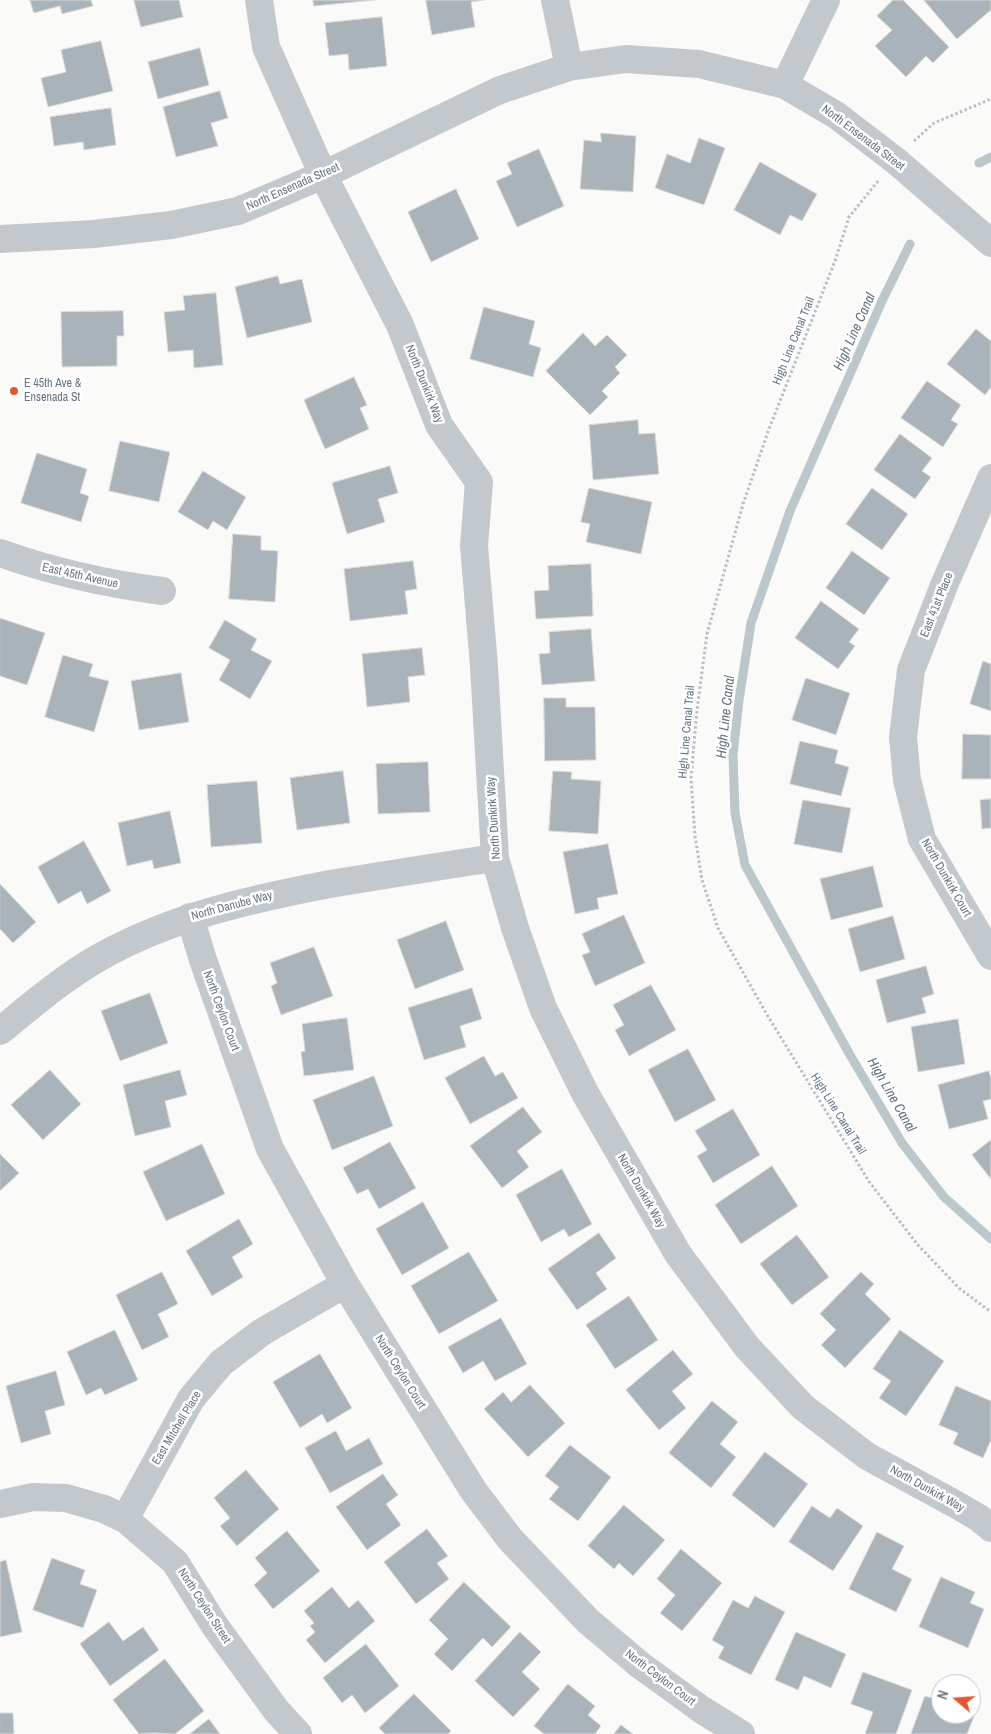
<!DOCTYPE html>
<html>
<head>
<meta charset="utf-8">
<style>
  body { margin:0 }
  #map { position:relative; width:991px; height:1734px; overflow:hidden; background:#fafaf8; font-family:"Archivo Narrow",sans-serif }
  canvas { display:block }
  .north { position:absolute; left:931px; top:1674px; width:50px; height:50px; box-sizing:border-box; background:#fff; border:1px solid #c1c8cd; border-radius:50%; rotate:288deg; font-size:14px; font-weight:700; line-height:20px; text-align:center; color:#657683 }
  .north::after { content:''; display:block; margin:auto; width:18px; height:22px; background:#e4572e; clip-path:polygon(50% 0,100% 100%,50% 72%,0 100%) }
</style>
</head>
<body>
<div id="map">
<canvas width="991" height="1734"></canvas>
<div class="north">N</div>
</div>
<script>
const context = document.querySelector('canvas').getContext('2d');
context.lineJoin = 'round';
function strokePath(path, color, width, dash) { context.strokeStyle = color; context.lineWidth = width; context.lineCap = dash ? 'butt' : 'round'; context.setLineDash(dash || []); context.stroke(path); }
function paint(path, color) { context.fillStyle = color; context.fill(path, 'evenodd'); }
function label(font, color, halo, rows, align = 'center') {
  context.font = font + ' "Archivo Narrow",sans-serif'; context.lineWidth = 5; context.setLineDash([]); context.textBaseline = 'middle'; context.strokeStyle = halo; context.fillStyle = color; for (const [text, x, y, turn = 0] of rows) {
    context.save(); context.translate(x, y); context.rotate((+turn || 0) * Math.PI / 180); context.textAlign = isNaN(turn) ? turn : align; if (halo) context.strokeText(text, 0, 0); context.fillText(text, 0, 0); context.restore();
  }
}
strokePath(new Path2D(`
  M979,163L991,157
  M910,244L882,301L790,511L751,623L739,700L733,755L735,813L745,865L850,1055L902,1143L944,1197L991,1239`), '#bbc7cb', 9);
const building = new Path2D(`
  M30,0H91L93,6L62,14L60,6L34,13Z
  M134,0H179L183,17L141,27Z
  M313,0H375L314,6Z
  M426,0H484L471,2L475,27L432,35Z
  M893,0H903L949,47L933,63L926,56L906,77L875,46L892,30L877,16Z
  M924,0H991V10L957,39Z
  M382,17L387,66L349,70L348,54L329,56L325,23Z
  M101,41L113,91L48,107L41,78L66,72L61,50Z
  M200,48L209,85L158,99L148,62Z
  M220,91L228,118L211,123L218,146L176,157L163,107Z
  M111,108L116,145L84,150L83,142L54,146L50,117Z
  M601,133L636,136L633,192L580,189L584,140L601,142Z
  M699,138L725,148L704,205L655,188L667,154L690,163Z
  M539,149L564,206L517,227L496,181L512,174L507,163Z
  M760,162L817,194L802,221L790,215L780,235L734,210Z
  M456,189L479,239L431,262L408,212Z
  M278,276L280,284L302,279L312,322L247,338L235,287Z
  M216,293L223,365L194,368L193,350L168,352L164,312L185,310L183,296Z
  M484,307L535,321L529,344L541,348L533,377L470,359Z
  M123,311L124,336H117V366L62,367L61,312Z
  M976,329L991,341V387L985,395L947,364Z
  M583,333L595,346L607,335L627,355L615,367L620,373L602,391L608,397L590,415L546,371Z
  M354,377L367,405L360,408L369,429L325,449L304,400Z
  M927,381L961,405L951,420L958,424L943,447L901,418Z
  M638,420L639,434L655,433L659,474L593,480L589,425Z
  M900,434L932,458L922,471L931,477L915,499L874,470Z
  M120,441L170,452L159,502L109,491Z
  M37,453L87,469L80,493L89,496L81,522L21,503Z
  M390,466L398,493L378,499L385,522L347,534L332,483Z
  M203,471L246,497L227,530L213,521L208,530L178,512Z
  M589,488L652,502L641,554L586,542L590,524L581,522Z
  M872,488L908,514L882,550L846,524Z
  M233,534L261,536V550L278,551L275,602L229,599Z
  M852,551L890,578L864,615L826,588Z
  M413,561L417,589L405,591L408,614L350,621L344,569Z
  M591,564L593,616L536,619L534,591L549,590L548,566Z
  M821,601L859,629L849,642L855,646L838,669L795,638Z
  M0,618L45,633L27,685L0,676Z
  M225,620L257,639L251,650L272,661L250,699L219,680L230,660L209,648Z
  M591,629L595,681L542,685L539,654L550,653L549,632Z
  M422,648L425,675L408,677L410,702L367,707L362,654Z
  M63,655L93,664L89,676L109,681L94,732L45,717Z
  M983,661L991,664V711L970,704Z
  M181,673L189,722L139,730L131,681Z
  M806,678L850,693L836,735L792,720Z
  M544,698H566V707H595L596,760L545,761Z
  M963,734L991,735V779H962Z
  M800,741L838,750L835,763L849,767L841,796L790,784Z
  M428,762L430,812L378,814L376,764Z
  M343,771L350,823L297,830L290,778Z
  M553,771L572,772L571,779L601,781L598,834L549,831Z
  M257,781L262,843L211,847L207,785Z
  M991,799V828L982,829L980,800Z
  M803,800L851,808L842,853L794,844Z
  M170,811L181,863L154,869L152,860L127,866L118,823Z
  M84,841L111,891L87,904L81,891L58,904L38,867Z
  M608,844L618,894L597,898L599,909L575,914L563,852Z
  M873,866L883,907L831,920L820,879Z
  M0,884L36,922L13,943L0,929Z
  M624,915L645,963L595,986L582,955L590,952L582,934Z
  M893,916L905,959L860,972L848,929Z
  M446,921L464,970L415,989L397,940Z
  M314,947L333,996L281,1015L271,986L277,983L270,963Z
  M926,966L934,994L922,998L926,1013L887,1023L876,980Z
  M651,985L676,1030L629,1056L615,1030L624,1025L613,1005Z
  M472,988L482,1019L460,1026L466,1047L424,1060L408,1008Z
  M150,993L168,1043L120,1061L101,1011Z
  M347,1018L354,1070L304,1076L301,1052L305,1051L302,1024Z
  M958,1019L965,1064L918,1072L911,1027Z
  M688,1049L716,1100L675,1122L648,1070Z
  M484,1056L495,1076L503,1072L518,1098L470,1124L445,1078Z
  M50,1070L81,1104L43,1140L11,1105Z
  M180,1070L187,1095L165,1101L171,1127L135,1136L123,1085Z
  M989,1071L991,1079V1099L983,1101L988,1119L949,1129L938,1085Z
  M374,1076L393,1126L332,1150L313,1100Z
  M523,1107L542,1132L517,1151L529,1167L502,1188L470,1146Z
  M733,1109L760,1155L713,1183L697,1156L707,1150L695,1131Z
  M991,1140V1179L972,1155Z
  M390,1142L416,1188L379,1209L368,1189L357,1194L343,1168Z
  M202,1144L225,1194L166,1221L143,1172Z
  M0,1154L19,1173L0,1191Z
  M772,1166L798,1206L741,1244L715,1205Z
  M562,1169L592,1224L569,1237L564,1229L541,1242L516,1195Z
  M423,1202L449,1248L402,1275L376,1229Z
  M239,1219L253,1244L232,1257L243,1277L212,1296L186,1251Z
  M599,1233L616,1258L596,1273L607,1289L577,1310L548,1269Z
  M797,1235L829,1277L792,1305L760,1264Z
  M469,1252L498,1301L439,1334L411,1286Z
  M162,1272L178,1304L158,1314L169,1337L142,1350L116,1295Z
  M861,1272L874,1284L865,1294L891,1319L845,1368L821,1345L836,1330L820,1314Z
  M629,1296L658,1340L615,1369L586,1325Z
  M501,1318L527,1364L495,1381L483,1361L463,1373L448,1347Z
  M115,1330L138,1380L105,1395L101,1388L86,1395L67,1352Z
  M900,1330L944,1361L906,1416L879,1398L891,1381L873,1369Z
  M673,1350L693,1374L672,1391L686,1408L659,1430L626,1390Z
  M320,1354L352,1408L327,1423L322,1414L300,1428L273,1382Z
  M56,1371L65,1405L45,1411L51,1434L21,1443L6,1386Z
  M530,1385L565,1423L528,1457L484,1409L503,1392L511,1402Z
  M956,1386L991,1401V1440L983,1458L953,1444L958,1433L939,1425Z
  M712,1401L738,1422L720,1444L736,1457L711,1488L669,1453Z
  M336,1431L346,1451L369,1438L383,1464L330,1493L305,1448Z
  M570,1445L611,1477L578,1521L549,1499L559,1487L545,1476Z
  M765,1452L808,1484L774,1528L732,1495Z
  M246,1470L279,1509L237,1546L220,1526L230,1518L214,1498Z
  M383,1474L398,1495L386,1504L401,1525L367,1550L336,1507Z
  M624,1505L665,1540L633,1576L619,1563L614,1569L588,1546Z
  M812,1506L830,1518L837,1508L863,1526L833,1571L789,1542Z
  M427,1529L448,1556L437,1563L449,1579L416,1604L384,1562Z
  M287,1531L320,1571L273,1609L254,1585L267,1573L255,1558Z
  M877,1532L904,1546L892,1569L912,1579L896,1612L849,1589Z
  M681,1549L722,1583L682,1631L660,1613L675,1595L657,1579Z
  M52,1558L85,1570L80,1584L97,1590L83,1628L33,1610Z
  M6,1560L22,1632L0,1637V1562Z
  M941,1577L975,1592L970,1603L984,1609L968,1648L919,1627Z
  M464,1582L511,1627L492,1647L483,1638L452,1671L434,1654L448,1639L429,1620Z
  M332,1587L349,1608L358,1600L375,1621L325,1663L306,1640L315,1632L310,1626L314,1623L304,1611Z
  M755,1596L785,1612L751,1675L718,1658L724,1647L712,1640L733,1600L748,1608Z
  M109,1622L123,1641L143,1627L159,1650L110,1686L80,1644Z
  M520,1632L541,1652L522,1672L540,1689L513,1717L475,1681Z
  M796,1632L846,1654L831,1688L804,1676L798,1690L775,1680Z
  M366,1644L399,1686L365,1713L352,1695L342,1703L323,1678Z
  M165,1659L204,1711L175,1734L154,1733L139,1734L113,1700Z
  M863,1672L912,1690L896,1734H865L873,1712L851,1704Z
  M568,1684L595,1706L588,1715L601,1726L595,1734H544L534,1726Z
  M414,1694L451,1731L448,1734H385L379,1728Z
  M925,1696L941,1701V1714H971V1712L975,1714L967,1734H911Z
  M0,1713H13L14,1734H0Z
  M209,1719L220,1734H190Z
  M621,1725L633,1734H614Z`);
paint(building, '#aab3b9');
strokePath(building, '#dcdcda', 1);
strokePath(new Path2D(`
  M914,141L934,123L991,99
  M878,181L849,217L835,261L769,429L743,504L707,634L697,710L691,778L695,836L702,880L718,928L766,1013L870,1183L918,1245L959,1288L991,1312`), '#bbbfc2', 3, [2.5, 2.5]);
strokePath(new Path2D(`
  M259,0L266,47L323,175L400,325L439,425L479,482L474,546L484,666L495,858L515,928L543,1008L585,1093L678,1254L747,1347L803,1407L867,1456L955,1504L979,1518L991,1528
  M555,0L569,67
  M785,85L826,0
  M0,239L94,234L171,225L238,211L323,175L500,90L569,67L626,59L699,64L785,85L836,115L896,161L991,243
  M991,478L945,583L911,670L903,737L907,780L922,839L991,956
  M0,553C53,572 107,584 162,591
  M190,917L203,960L270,1149L345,1284L473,1490L510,1539L588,1621L640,1665L702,1710L741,1734
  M0,1031C32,1005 63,978 100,957C171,917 251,899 330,884C385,875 440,866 495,858
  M0,1504L33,1497L66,1498L104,1509L125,1519L175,1562L215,1626L276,1710L298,1734
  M125,1519L191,1399L221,1363L262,1332L345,1284`), '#c3c8cc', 28);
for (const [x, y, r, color] of [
  [14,391,5,"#e4572e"]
]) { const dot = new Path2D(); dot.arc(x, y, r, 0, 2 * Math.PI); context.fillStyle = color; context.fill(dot); strokePath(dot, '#fff', 2); }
label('12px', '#657683', '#fff', [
  ["North Ensenada Street",863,138,37],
  ["North Ensenada Street",293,187,-24],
  ["High Line Canal Trail",794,341,-68],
  ["North Dunkirk Way",424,384,68],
  ["East 45th Avenue",80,576,13],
  ["East 41st Place",937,605,-68],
  ["High Line Canal Trail",687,732,-85],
  ["North Dunkirk Way",494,818,-94],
  ["North Dunkirk Court",946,878,60],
  ["North Danube Way",232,906,-15],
  ["North Ceylon Court",221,1011,70],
  ["High Line Canal Trail",838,1114,58],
  ["North Dunkirk Way",641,1191,60],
  ["North Ceylon Court",400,1372,58],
  ["East Mitchell Place",177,1428,-59],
  ["North Dunkirk Way",927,1489,29],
  ["North Ceylon Street",204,1606,57],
  ["North Ceylon Court",660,1678,37]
]);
label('12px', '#657683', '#fff', [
  ["E 45th Ave &",24,384],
  ["Ensenada St",24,398]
], 'left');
label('italic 14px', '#60757c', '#fff', [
  ["High Line Canal",855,332,-66],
  ["High Line Canal",726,717,-84],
  ["High Line Canal",891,1095,60]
]);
</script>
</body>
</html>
